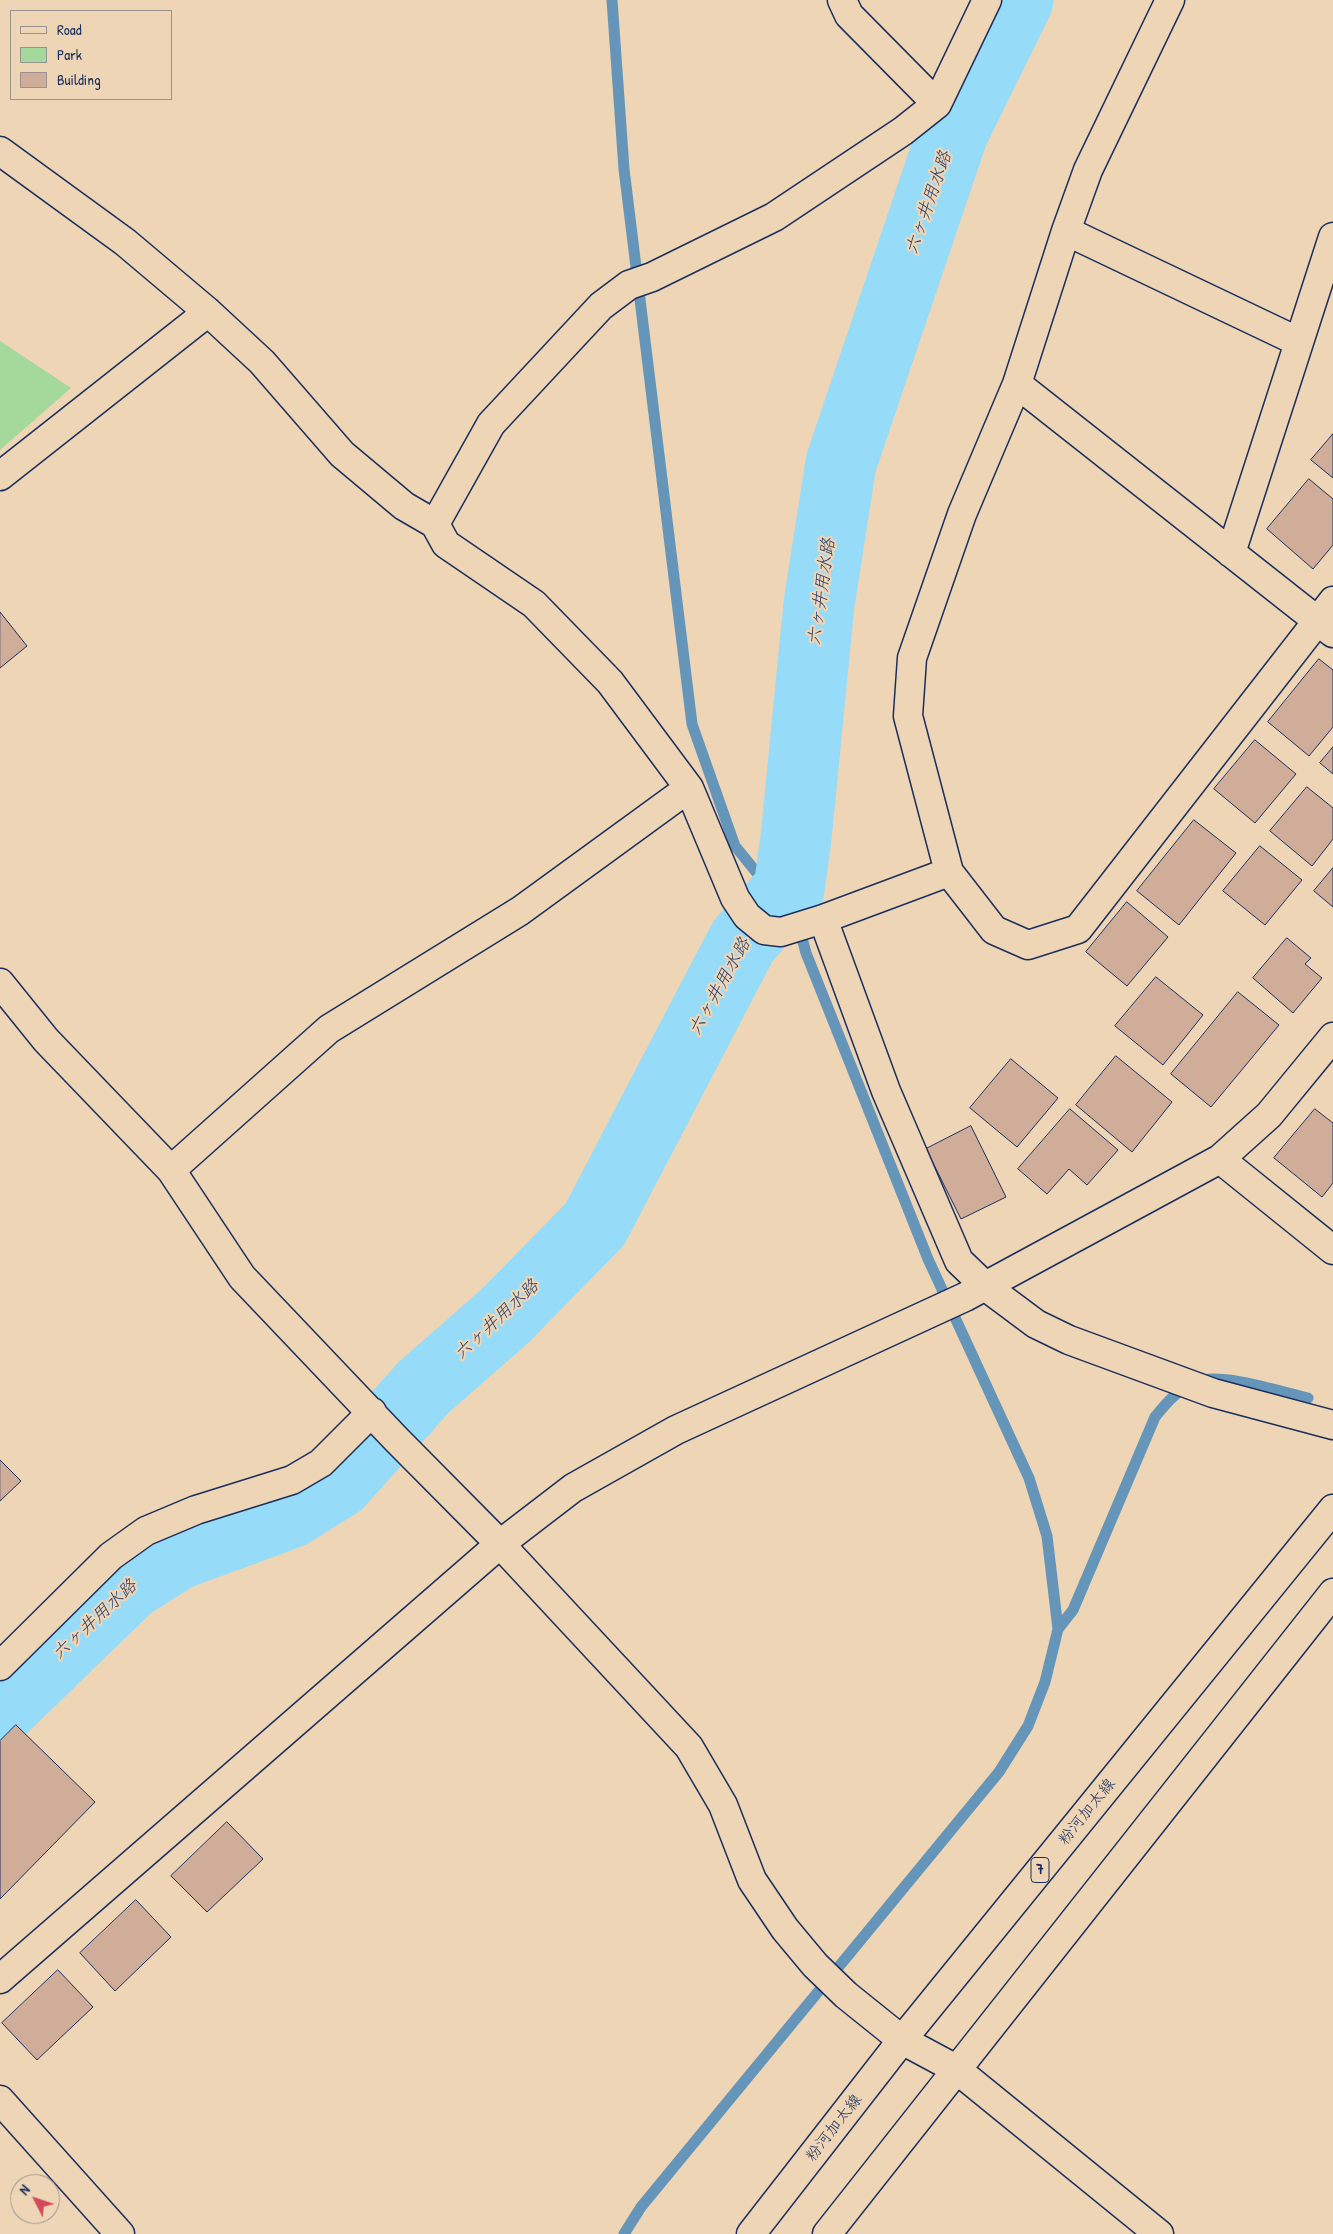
<!DOCTYPE html>
<html>
<head>
<meta charset="utf-8">
<style>
  body { margin:0 }
  #map { position:relative; width:1333px; height:2234px; overflow:hidden; background:#eed5b6; font-family:"Patrick Hand",sans-serif }
  canvas { display:block }
  .legend { position:absolute; left:10px; top:10px; width:162px; height:90px; box-sizing:border-box; background:#eed5b6; border:1px solid #9a9393; margin:0; padding:6px 9px; list-style:none; font-size:15px; color:#1b2f5e }
  .legend li { display:flex; align-items:center; gap:10px; height:25px }
  .legend b { width:25px; border:1px solid #9a9393 }
  .north { position:absolute; left:10px; top:2174px; width:50px; height:50px; box-sizing:border-box; background:#eed5b6; border:1px solid #9a9393; border-radius:50%; rotate:311deg; font-size:14px; font-weight:700; line-height:20px; text-align:center; color:#1b2f5e }
  .north::after { content:''; display:block; margin:auto; width:18px; height:22px; background:#d1495b; clip-path:polygon(50% 0,100% 100%,50% 72%,0 100%) }
</style>
</head>
<body>
<div id="map">
<canvas width="1333" height="2234"></canvas>
<ul class="legend">
<li><b style="height:6px;background:#eed5b6"></b>Road</li>
<li><b style="height:14px;background:#a5d99b"></b>Park</li>
<li><b style="height:14px;background:#d0ad98"></b>Building</li>
</ul>
<div class="north">N</div>
</div>
<script>
const context = document.querySelector('canvas').getContext('2d');
context.lineJoin = 'round';
function paint(path, color) { context.fillStyle = color; context.fill(path, 'evenodd'); }
function strokePath(path, color, width, dash) { context.strokeStyle = color; context.lineWidth = width; context.lineCap = dash ? 'butt' : 'round'; context.setLineDash(dash || []); context.stroke(path); }
function label(font, color, halo, rows, align = 'center') {
  context.font = font + ' "Patrick Hand","Klee One",sans-serif'; context.lineWidth = 4.5; context.setLineDash([]); context.textBaseline = 'middle'; context.strokeStyle = halo; context.fillStyle = color; for (const [text, x, y, turn = 0] of rows) {
    context.save(); context.translate(x, y); context.rotate((+turn || 0) * Math.PI / 180); context.textAlign = isNaN(turn) ? turn : align; if (halo) context.strokeText(text, 0, 0); context.fillText(text, 0, 0); context.restore();
  }
}
paint(new Path2D(`
  M0,341L71,388L0,450Z`), '#a5d99b');
strokePath(new Path2D(`
  M612,0L624,169L692,724L735,846L779,900
  M1058,1629L1073,1610L1155,1417C1167,1402 1180,1387 1199,1381C1223,1373 1282,1392 1308,1398
  M624,2234L641,2207L999,1772L1028,1726L1045,1682L1058,1629L1047,1536L1029,1478L928,1259L806,953L789,889`), '#6596ba', 11);
strokePath(new Path2D(`
  M0,1710L129,1585L176,1555L290,1513L338,1483L424,1387L505,1316L595,1224L743,941L789,889L796,838L819,604L841,463L953,132L1018,0`), '#96dbf8', 71);
const building = new Path2D(`
  M1333,434V478L1311,460Z
  M1309,479L1333,499V545L1313,569L1267,529Z
  M0,612L27,646L0,668Z
  M1319,659L1333,670V727L1309,756L1268,722Z
  M1255,740L1296,774L1255,823L1214,789Z
  M1333,747V774L1320,763Z
  M1307,787L1333,808V839L1312,866L1270,831Z
  M1194,820L1236,853L1179,925L1137,891Z
  M1260,846L1302,880L1265,925L1223,891Z
  M1333,868V907L1314,891Z
  M1127,902L1168,937L1127,986L1086,952Z
  M1287,938L1311,958L1305,964L1322,978L1293,1013L1253,978Z
  M1156,977L1203,1015L1163,1065L1115,1026Z
  M1238,992L1279,1025L1211,1107L1171,1074Z
  M1116,1056L1172,1102L1132,1152L1076,1105Z
  M1011,1059L1058,1098L1017,1147L970,1108Z
  M1070,1109L1118,1150L1087,1185L1069,1169L1047,1194L1018,1169Z
  M1315,1109L1333,1123V1183L1322,1197L1274,1158Z
  M971,1126L1006,1197L961,1219L926,1149Z
  M0,1460L21,1481L0,1501Z
  M16,1725L95,1802L0,1899V1741Z
  M227,1822L263,1859L207,1912L171,1876Z
  M136,1900L171,1937L115,1991L80,1953Z
  M58,1970L93,2007L37,2060L2,2023Z`);
paint(building, '#d0ad98');
strokePath(building, '#1b2f5e', 1);
const minor = new Path2D(`
  M842,0L849,15L937,104
  M1170,0L1088,170L1066,231L1017,384L962,514L912,658L908,716L949,872L994,930L1028,945L1078,929L1333,601
  M0,151L125,242L208,312L262,362L342,454L404,506L435,524L446,544L534,604L610,682L689,788L735,898L747,916L764,930L781,932L823,919L949,872
  M1066,231L1299,342
  M1017,384L1333,633
  M0,476L208,312
  M435,524L491,424L601,306L629,285L652,277L774,217L903,131L937,104L987,0
  M1231,553L1333,237
  M823,919L886,1091L959,1261L985,1286L1036,1324L1069,1340L1213,1393L1333,1425
  M0,983L46,1040L171,1170L242,1277L396,1439L500,1544L689,1747L723,1805L752,1880L785,1929L815,1965L846,1995L902,2040L956,2069L1159,2234
  M1220,1159L1333,1250
  M171,1170L329,1029L520,911L689,788
  M0,1666L111,1556L146,1531L196,1510L292,1480L321,1463L372,1412
  M0,1979L500,1544L573,1488L676,1430L965,1297L1220,1159L1269,1115L1333,1037
  M0,2100L120,2234`);
const major = new Path2D(`
  M751,2234L902,2040L1333,1509
  M827,2234L1333,1593`);
strokePath(minor, '#1b2f5e', 31);
strokePath(major, '#1b2f5e', 31);
strokePath(minor, '#eed5b6', 28);
strokePath(major, '#eed5b6', 28);
for (const [x, y, w] of [
  [1040,1870,18]
]) { const box = new Path2D(); box.roundRect(x - w / 2, y - 12.5, w, 25, 4); context.fillStyle = '#eed5b6'; context.fill(box); strokePath(box, '#1b2f5e', 1); }
label('bold 15px', '#1b2f5e', null, [
  ["7",1040,1870]
]);
label('16px', '#1b2f5e', '#eed5b6', [
  ["粉河加太線",1087,1812,-51],
  ["粉河加太線",834,2128,-52]
]);
label('italic 18px', '#27406d', '#eed5b6', [
  ["六ヶ井用水路",929,203,-71],
  ["六ヶ井用水路",822,592,-82],
  ["六ヶ井用水路",720,987,-61],
  ["六ヶ井用水路",497,1320,-43],
  ["六ヶ井用水路",95,1620,-43]
]);
</script>
</body>
</html>
